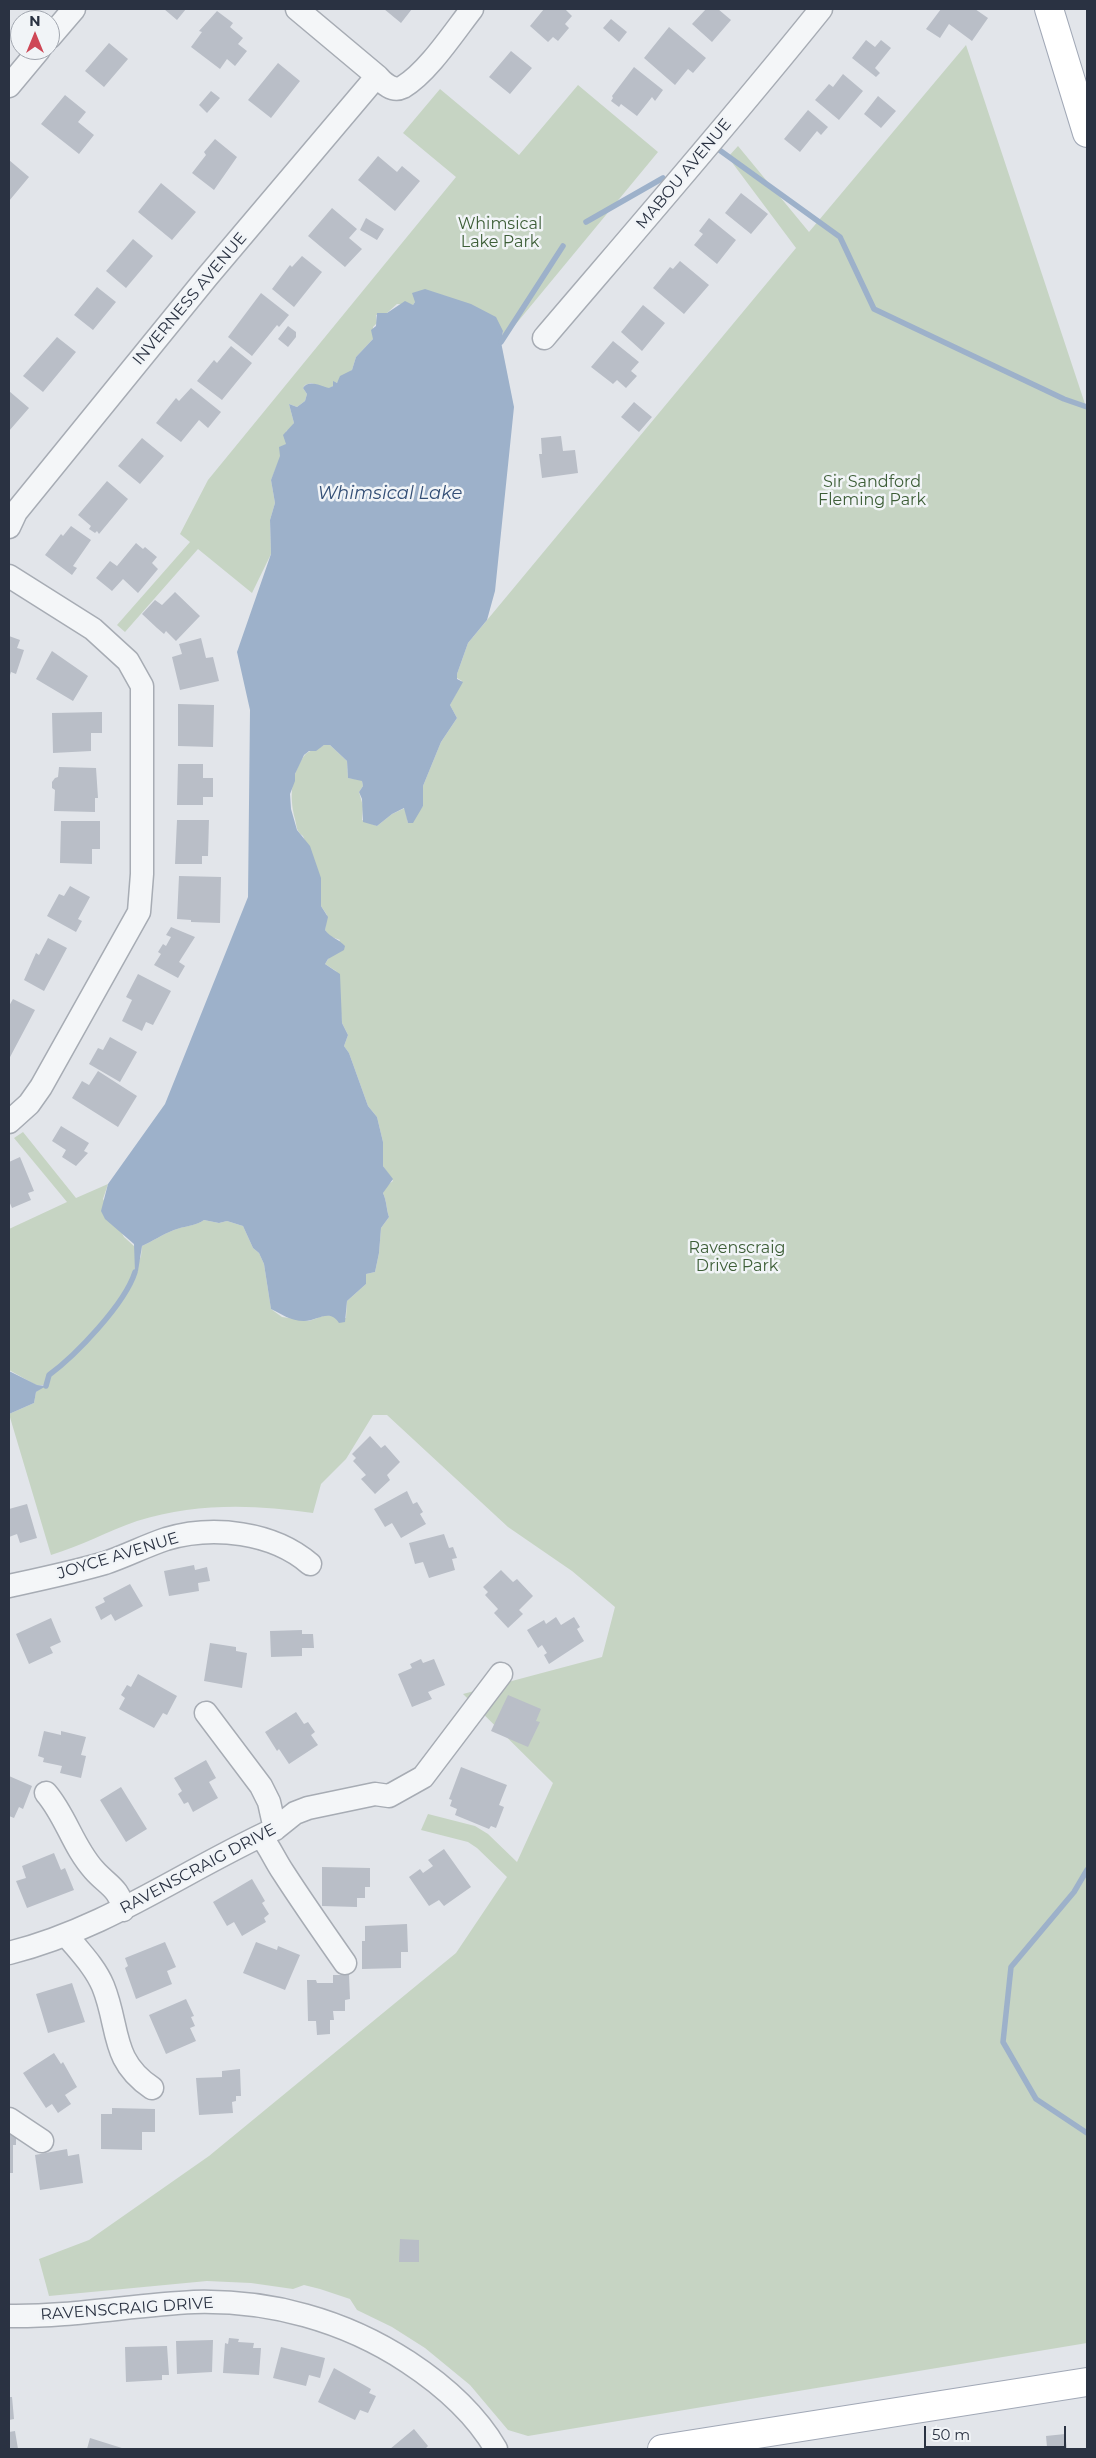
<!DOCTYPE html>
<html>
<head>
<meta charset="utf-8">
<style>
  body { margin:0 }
  #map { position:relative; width:1096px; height:2458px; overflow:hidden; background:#e2e5ea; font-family:Montserrat,sans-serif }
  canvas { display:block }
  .frame { position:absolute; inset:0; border:10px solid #2a3242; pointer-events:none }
  .north { position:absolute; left:10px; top:10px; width:50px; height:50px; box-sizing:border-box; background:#f1f4f7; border:1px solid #a1a6af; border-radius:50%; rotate:0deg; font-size:14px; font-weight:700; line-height:20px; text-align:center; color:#2a3242 }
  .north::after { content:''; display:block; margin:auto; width:18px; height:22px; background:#ce4756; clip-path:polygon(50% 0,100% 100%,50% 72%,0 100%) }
  .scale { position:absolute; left:924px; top:2426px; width:142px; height:22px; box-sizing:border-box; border:2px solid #2a3242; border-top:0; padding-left:6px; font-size:15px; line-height:18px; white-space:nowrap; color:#2a3242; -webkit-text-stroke:4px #f1f4f7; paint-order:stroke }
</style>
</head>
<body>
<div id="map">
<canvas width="1096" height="2458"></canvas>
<div class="frame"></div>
<div class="north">N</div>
<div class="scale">50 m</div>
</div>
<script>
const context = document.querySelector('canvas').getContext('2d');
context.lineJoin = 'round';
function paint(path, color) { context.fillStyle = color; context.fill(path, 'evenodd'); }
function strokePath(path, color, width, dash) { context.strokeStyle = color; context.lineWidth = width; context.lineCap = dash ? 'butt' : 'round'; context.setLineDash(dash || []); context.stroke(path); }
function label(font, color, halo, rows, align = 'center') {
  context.font = font + ' Montserrat,sans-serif'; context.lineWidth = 5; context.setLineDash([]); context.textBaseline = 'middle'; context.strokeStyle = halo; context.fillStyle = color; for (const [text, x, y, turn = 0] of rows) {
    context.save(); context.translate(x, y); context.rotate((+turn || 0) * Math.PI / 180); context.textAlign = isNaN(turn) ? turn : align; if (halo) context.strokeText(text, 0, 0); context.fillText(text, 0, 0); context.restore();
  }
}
paint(new Path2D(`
  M966,45L1087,410V2343L528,2436L508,2430L470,2385L425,2348L392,2327L357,2310L350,2299L320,2289L304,2285L293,2289L251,2283L207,2281L49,2296L39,2259L89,2240L209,2156L456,1953L507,1877L477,1848L468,1842L421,1830L428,1814L475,1826L488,1834L517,1862L553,1783L463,1694L602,1657L615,1607L572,1571L508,1527L387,1415H373L346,1459L321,1484L313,1513C253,1504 195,1503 137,1521C108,1531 81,1546 51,1555L9,1414L34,1403L36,1392L45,1385H36L9,1370V1229L67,1202L14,1138L23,1132L76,1198L108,1184L103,1199L124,1237L135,1247V1272L141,1256L142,1246C153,1241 163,1234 174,1230C183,1226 196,1226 204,1220L219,1223L227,1221L243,1226L253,1248L259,1253L264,1264L271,1309L282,1317L309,1321L326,1315L346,1318L347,1301L366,1284V1274L375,1272L379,1253L381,1228L389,1217C386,1208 387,1202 383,1193L386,1186L393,1181L383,1166V1142L377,1117L368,1106L349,1053L344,1046L348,1035L342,1023L339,994L340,981L336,971L325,964L340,940L329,936L325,930L327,915L321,906L320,878L303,836C296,831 297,827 295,819C289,797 291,775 304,756C308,750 318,749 324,745H330L347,761L348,778L362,780L363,786L359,792L363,806L362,820L377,826L392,814L405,808L408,823L423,806V786L441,742L457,718L450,705L462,681L457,678V674L468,643L796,248L728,157L738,146L809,232Z
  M578,85L658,152L501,342L503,331L415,302L413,305L397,304L387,313L376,315L377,323L373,327V339L356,357L352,370L329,389L311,383L305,385L303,388L307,394L305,401L297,407L289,404L294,423L290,430L286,431V444L271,480L275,503L270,520L271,554L252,593L198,549L125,632L117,625L190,542L180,534L208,480L456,177L403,133L440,89L519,155Z`), '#c6d4c3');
paint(new Path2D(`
  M425,289L471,304L496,317L503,331L501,342L514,407L495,591L487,620L468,643L457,674V679L463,682L450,705L457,718L441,742L423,786V806L413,823H408L404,808L392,814L377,826L363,822L362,799L359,792L363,786L362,781L348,778L347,761L330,745H324L316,751H309L304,755L295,774V781L290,794L291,809L297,830L310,846L321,878V906L328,917L325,930C331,938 339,939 345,946L344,950L328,959L325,964L340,974L342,1023L348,1035L344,1046L349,1053L368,1106L377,1117L383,1142V1166L393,1179L383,1193C387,1202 386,1208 389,1217L381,1228L379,1253L375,1272L366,1274V1284L347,1301L345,1322L339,1323C329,1308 318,1321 304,1321C290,1321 282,1314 271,1309L264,1264L259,1253L253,1248L243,1226L227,1221L219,1223L204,1220C196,1226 184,1226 174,1230C163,1234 153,1241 142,1246L138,1271L135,1272L134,1244L105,1219L101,1211L108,1184L165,1104L248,897L250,710L237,652L271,554L270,520L275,503L271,480L280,456L279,447L286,444L283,435L294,423L289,404L297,407L305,401L307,394L303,388C309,379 320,386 329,388L333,386V381L337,383L340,376L352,370L356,357L373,339L371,330L376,326L377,313H387L405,301L413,305L415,302L412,293Z
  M9,1371L37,1385L46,1386L36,1392L34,1403L9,1414Z`), '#9db1ca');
strokePath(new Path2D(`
  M713,151L718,149L840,237L874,309L1064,399L1087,407
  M586,222L663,178
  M501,342L563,246
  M46,1386L49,1375C76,1355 125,1304 135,1272
  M1087,1870L1074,1892L1011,1967L1003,2042L1036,2099L1087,2133`), '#9db1ca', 5.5);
paint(new Path2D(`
  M164,9H186L177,20Z
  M384,9H412L401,23Z
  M544,9H565L572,16L565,24L569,28L558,41L553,37L548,42L530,26Z
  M706,9H718L731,20L712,42L692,24Z
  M941,9H975L988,18L972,41L949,24L940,38L926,29Z
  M217,11L233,23L230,27L243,38L238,44L247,51L235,66L227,59L220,69L191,47L202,32L199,31Z
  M611,19L627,32L619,42L603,28Z
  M669,27L706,58L693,73L688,69L675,85L644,58Z
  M866,40L875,47L881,40L891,48L875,68L880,73L876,77L852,58Z
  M109,43L128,59L104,87L85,71Z
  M511,51L532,68L510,94L489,77Z
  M278,63L300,81L271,118L248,100Z
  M634,67L663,90L655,101L652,97L637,116L621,104L619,107L611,101L613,98L612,96Z
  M843,74L863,91L839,120L815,100L829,84L833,87Z
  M211,91L220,98L207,113L199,105Z
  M65,95L86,112L78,122L94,135L79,154L41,124Z
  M878,96L896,111L881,128L864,114Z
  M808,110L828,127L821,135L817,131L800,152L784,139Z
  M215,139L237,157L214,190L192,173L206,155L204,152Z
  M378,156L397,172L402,166L420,181L395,211L358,180Z
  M9,160L29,177L9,201Z
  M161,183L196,212L172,240L138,212Z
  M741,193L768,214L751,234L725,213Z
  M332,208L357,229L349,238L362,249L345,267L308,236Z
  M366,218L384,229L377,240L360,230Z
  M709,218L736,240L717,264L694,245L703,234L699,231Z
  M133,239L153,256L126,288L106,271Z
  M302,256L322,272L294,307L272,289L290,265L292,267Z
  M680,261L709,285L684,314L653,288L670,267L673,269Z
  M97,287L116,302L93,330L74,315Z
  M261,293L289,315L279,327L277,325L252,356L228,337Z
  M643,305L665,323L642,351L621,332Z
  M288,326L296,332V337L288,347L278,339Z
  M57,337L76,352L43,392L23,376Z
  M613,341L639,362L631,371L637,376L626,388L617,380L613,384L591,367Z
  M231,346L252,363L222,400L197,381L214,360L217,363Z
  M191,388L221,412L208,428L199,420L181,442L156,423L176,398L179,401Z
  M9,391L29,408L9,431Z
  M634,402L652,417L639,432L621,417Z
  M561,436L563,451L575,450L578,473L542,478L539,454H542L541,438Z
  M142,438L164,456L140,484L118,466Z
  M107,481L128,499L99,534L97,531L95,533L89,529L91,526L78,515Z
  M71,526L91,540L73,566L77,568L72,575L45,555L61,534L63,536Z
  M136,543L143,549L145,547L157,557L152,563L158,569L138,593L123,579L112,591L96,578L110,561L117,566Z
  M175,592L200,616L176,641L166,631L164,634L157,628L142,614L155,600L162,605Z
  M9,636L20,640L17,648L24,650L16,674L11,672L9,678Z
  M201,638L206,658L213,657L219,681L180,690L172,657L182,654L179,644Z
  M52,651L88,676L73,701L36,679Z
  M178,704L214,705L213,747L178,746Z
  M102,712V733H91V751L53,753L52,713Z
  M178,764H203V778H213V797H203V805H177Z
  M59,767L96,768L98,798H95V812L54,811L55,790L52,788V782L55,778L58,777Z
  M177,820H209L208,856H202V864H175Z
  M61,821H100V849H92V864L60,863Z
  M179,876L221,877L220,923L191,922V920L177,919Z
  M70,886L90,897L78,919L82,921L76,932L47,916L59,894L64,896Z
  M171,927L195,937L179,962L185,966L178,978L154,965L161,954L158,952L163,944L166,946L171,937L166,935Z
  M48,938L67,948L44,991L24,980L36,953L39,955Z
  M138,974L171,991L153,1025L146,1022L142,1031L122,1021L132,1000L126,997Z
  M13,999L35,1010L9,1059V1006Z
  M110,1037L137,1052L120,1082L89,1064L98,1048L103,1050Z
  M98,1071L137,1096L118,1127L72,1098L82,1081L89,1085Z
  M61,1126L89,1143L84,1151L88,1153L76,1166L62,1157L66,1150L52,1141Z
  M20,1157L34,1191L28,1193L31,1200L12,1208L9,1201V1162Z
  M370,1436L381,1448L385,1445L400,1462L387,1475L390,1480L375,1494L361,1479L366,1475L353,1461L356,1458L352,1454Z
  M407,1491L413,1504L417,1502L423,1512L420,1514L426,1524L401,1538L392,1523L385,1527L374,1509Z
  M27,1504L37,1538L20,1543L17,1534L9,1537V1509Z
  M444,1534L449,1548L453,1547L457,1558L452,1559L455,1570L429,1578L423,1562L415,1564L409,1543Z
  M194,1565L195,1570L207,1567L210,1581L198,1583L199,1591L169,1596L164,1571Z
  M501,1570L513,1582L517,1579L533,1596L519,1610L523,1614L508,1628L494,1613L498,1609L485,1595L488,1592L483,1587Z
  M130,1584L143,1606L115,1621L111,1614L101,1620L95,1607L105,1602L103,1598Z
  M556,1617L561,1625L574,1617L580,1627L577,1629L584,1641L549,1664L544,1655L547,1653L542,1645L538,1648L527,1630L544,1620L546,1624Z
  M51,1618L61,1642L50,1647L53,1653L29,1664L16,1634Z
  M302,1630V1634H313L314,1648H302V1656L271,1657L270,1631Z
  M210,1643L236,1647V1651L247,1653L242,1688L204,1681Z
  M421,1659L423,1663L434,1659L445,1685L428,1692L432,1699L412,1707L398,1674L412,1668L410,1664Z
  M138,1674L177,1696L167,1715L163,1713L154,1728L119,1709L125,1698L121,1695L127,1685L131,1687Z
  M508,1695L541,1709L536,1721L540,1722L528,1747L491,1731Z
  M296,1712L304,1724L308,1722L315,1732L311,1735L318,1745L289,1764L279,1749L277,1751L265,1732Z
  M44,1731L61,1735V1731L86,1737L81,1755L86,1756L81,1778L60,1773L62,1766L43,1762L44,1758L38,1756Z
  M206,1760L216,1778L209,1782L218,1798L193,1812L188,1802L184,1804L178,1794L182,1791L174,1778Z
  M461,1767L507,1785L499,1805L504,1807L496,1828L491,1826L489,1829L455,1815L457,1809L450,1806L452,1800L449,1799Z
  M9,1776L32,1786L23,1809L19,1807L14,1818L9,1816Z
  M121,1787L147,1829L126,1842L100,1800Z
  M444,1849L471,1887L444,1906L439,1900L429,1906L409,1877L420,1869L423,1873L433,1866L428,1860Z
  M54,1853L61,1870L65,1868L74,1890L27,1908L16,1881L26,1878L22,1866Z
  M322,1867L370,1868V1887H365V1898H357V1907L322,1906Z
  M252,1879L265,1901L262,1903L269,1914L264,1918L266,1922L242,1936L234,1922L227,1926L213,1902Z
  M407,1924L408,1952H401V1968L362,1969V1941H365V1926Z
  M165,1942L176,1967L167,1971L172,1984L136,1999L125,1968L128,1966L125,1958Z
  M256,1942L277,1950L278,1946L300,1955L285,1990L243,1973Z
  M333,1975H349L350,1999L345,2000V2011H333L334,2020H330V2034L317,2035L316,2021H308L307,1980H316L317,1983H333Z
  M72,1983L85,2022L48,2033L36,1994Z
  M186,1999L194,2016L191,2017L195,2026L190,2028L196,2041L166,2054L149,2015Z
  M54,2053L61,2064L63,2062L77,2087L65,2095L71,2104L58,2113L52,2104L46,2108L23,2073Z
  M240,2069L241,2096H236V2101L232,2102L233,2113L199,2115L196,2078L222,2077V2071Z
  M112,2108L155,2109V2132H142V2150L101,2149V2114H112Z
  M9,2134H16V2145H13V2173H9Z
  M67,2149L68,2156L79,2154L83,2183L40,2190L35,2155Z
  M400,2239L419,2240V2262H399Z
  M229,2338L239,2339L238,2342L254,2343L253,2348H261L259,2375L223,2373L225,2343L228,2344Z
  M213,2340L212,2372L177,2374L176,2341Z
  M167,2346L169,2375H162V2380L126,2382L125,2347Z
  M281,2347L325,2358L320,2378L309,2375L306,2386L273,2378Z
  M334,2368L371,2389L369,2393L376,2396L368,2413L360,2410L355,2420L318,2402Z
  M9,2397H12L14,2419L9,2420Z
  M414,2429L428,2446L425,2449H390Z
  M15,2431L18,2449H9V2432Z
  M1065,2434L1067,2449H1041L1047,2447L1046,2436Z
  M90,2438L125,2449H87Z`), '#b9bec7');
const minor = new Path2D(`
  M297,9L377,76C383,83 393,92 403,87C428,72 454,32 472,9
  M50,37L74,9
  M9,86L39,50
  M544,338C637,229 731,121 821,9
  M9,527L16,512L207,277L377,76
  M9,576L93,629L128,661L142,686V874L139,912L41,1087L29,1104L9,1122
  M9,1586C41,1579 74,1572 105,1563C126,1556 145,1546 166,1539C213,1525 273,1532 310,1564
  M206,1713L261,1786L269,1802L275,1829
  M46,1793C66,1816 73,1847 94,1870C107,1885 120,1888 123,1910
  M261,1836C270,1848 275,1860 283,1872C303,1903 324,1933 345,1963
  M67,1936C80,1952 95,1967 103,1986C120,2028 110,2060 152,2088
  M9,1953C108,1928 183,1871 275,1829L295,1813L308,1808L375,1794L389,1796L423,1777L501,1674
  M9,2119L42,2141
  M9,2316C71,2317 132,2305 194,2302C270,2300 344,2320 408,2362C443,2385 475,2413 496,2449`);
const major = new Path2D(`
  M1049,9L1087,133
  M662,2449L1087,2382`);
strokePath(minor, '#a7acb4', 25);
strokePath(major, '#a1a8b6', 30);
strokePath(minor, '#f4f6f8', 22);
strokePath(major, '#fff', 28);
label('16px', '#2a3242', '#f1f4f7', [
  ["MABOU AVENUE",684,174,-50],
  ["INVERNESS AVENUE",190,299,-50],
  ["JOYCE AVENUE",118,1556,-17],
  ["RAVENSCRAIG DRIVE",198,1869,-28],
  ["RAVENSCRAIG DRIVE",127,2309,-4]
]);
label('16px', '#3d5e37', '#f1f4f7', [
  ["Whimsical",500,224],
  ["Lake Park",500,242],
  ["Sir Sandford",872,482],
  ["Fleming Park",872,500],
  ["Ravenscraig",737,1248],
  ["Drive Park",737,1266]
]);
label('italic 18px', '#344f76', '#f1f4f7', [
  ["Whimsical Lake",390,494]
]);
</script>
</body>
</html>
